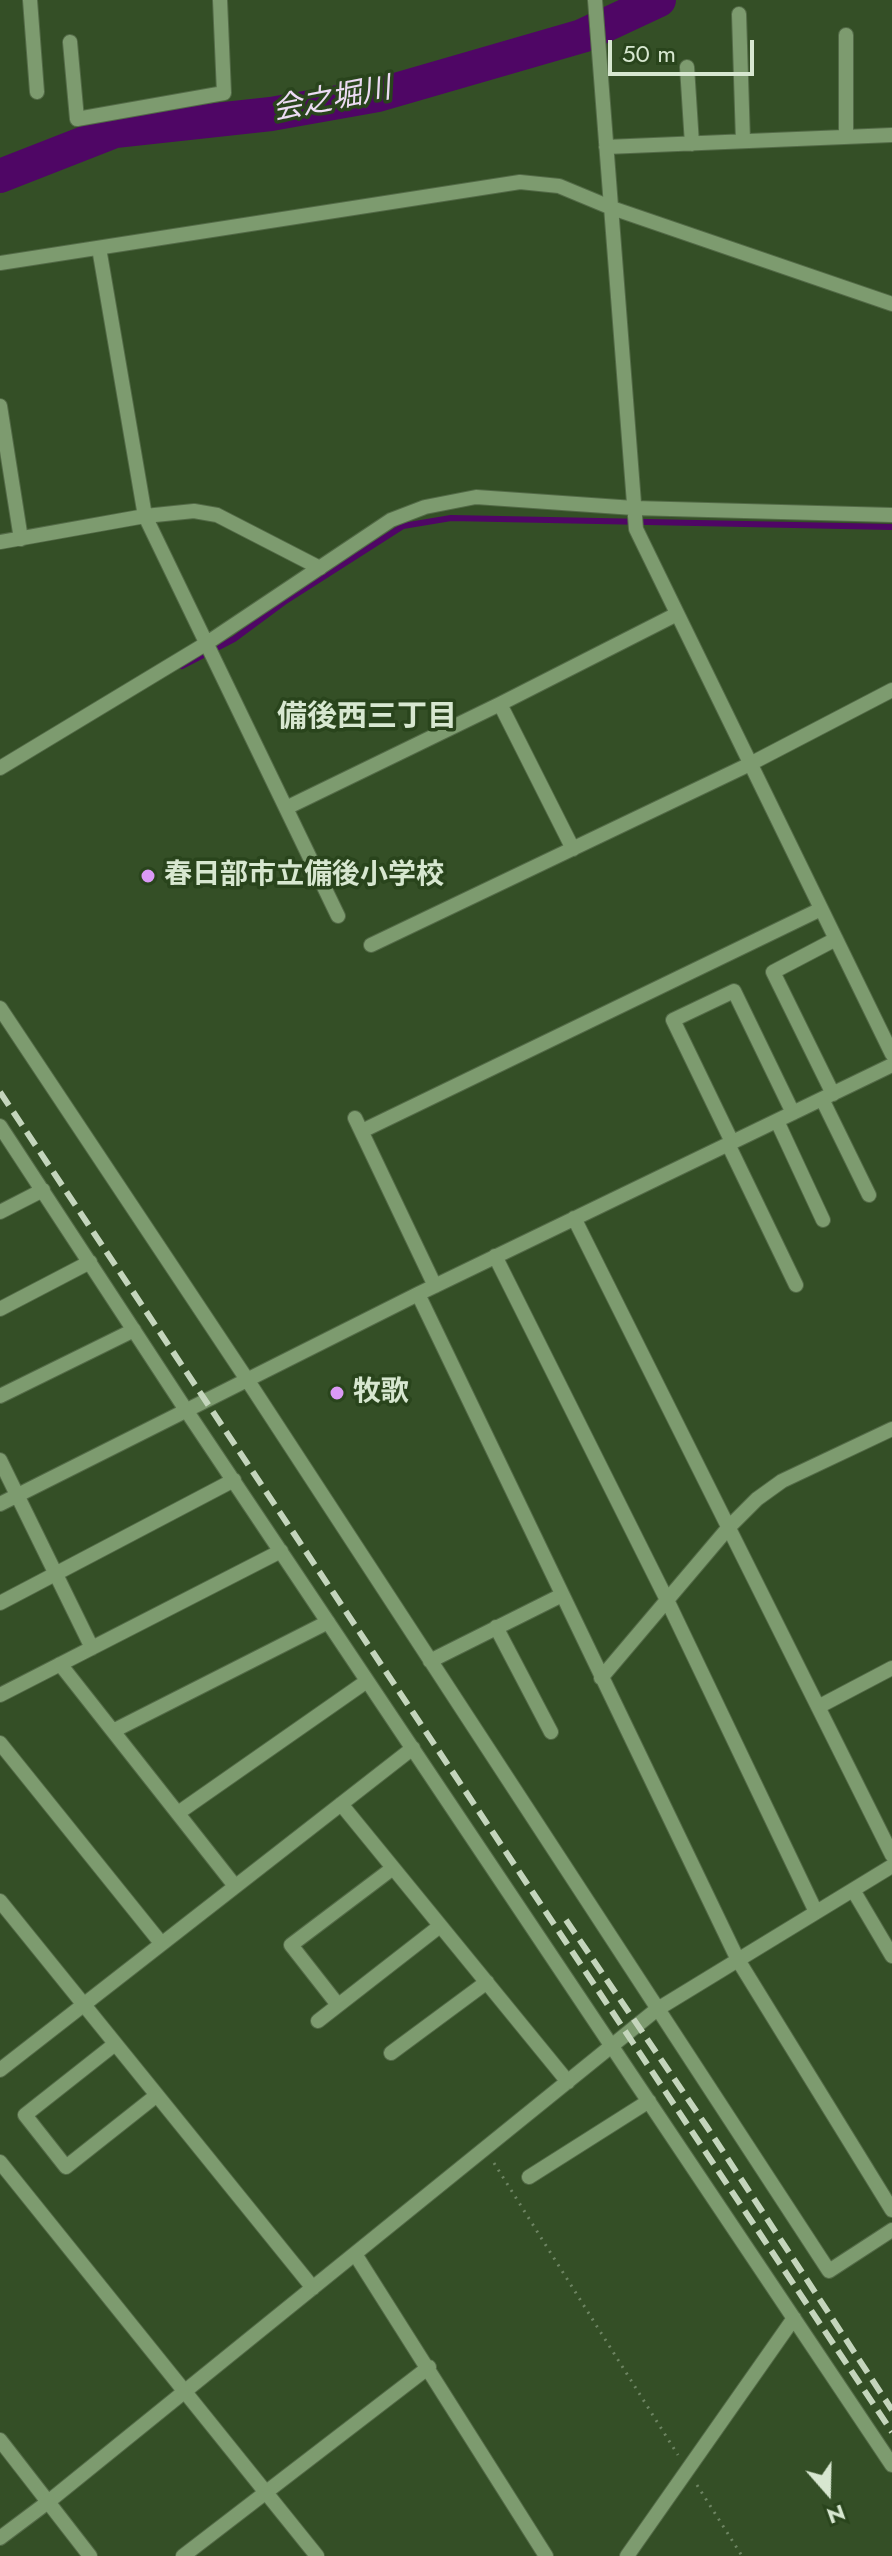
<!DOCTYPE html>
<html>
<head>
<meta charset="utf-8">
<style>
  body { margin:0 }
  #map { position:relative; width:892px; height:2556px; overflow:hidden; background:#344f26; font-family:Jost,sans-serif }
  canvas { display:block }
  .north { position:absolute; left:788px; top:2452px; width:80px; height:80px; -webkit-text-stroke:6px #29441c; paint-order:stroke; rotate:160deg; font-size:22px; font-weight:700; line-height:32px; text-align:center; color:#d7e7d0 }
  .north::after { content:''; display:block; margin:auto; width:28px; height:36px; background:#d7e7d0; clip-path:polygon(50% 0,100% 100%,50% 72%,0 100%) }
  .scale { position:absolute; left:608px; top:40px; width:146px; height:36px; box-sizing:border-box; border:4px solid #d7e7d0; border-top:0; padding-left:10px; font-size:24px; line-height:28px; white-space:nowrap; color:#d7e7d0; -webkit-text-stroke:6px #29441c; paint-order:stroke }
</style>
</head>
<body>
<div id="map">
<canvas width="892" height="2556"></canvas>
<div class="north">N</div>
<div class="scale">50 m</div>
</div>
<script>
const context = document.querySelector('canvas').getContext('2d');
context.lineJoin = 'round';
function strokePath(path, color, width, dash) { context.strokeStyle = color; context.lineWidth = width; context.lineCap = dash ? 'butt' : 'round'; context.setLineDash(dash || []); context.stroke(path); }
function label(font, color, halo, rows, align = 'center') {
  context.font = font + ' Jost,"Noto Sans JP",sans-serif'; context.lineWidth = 7; context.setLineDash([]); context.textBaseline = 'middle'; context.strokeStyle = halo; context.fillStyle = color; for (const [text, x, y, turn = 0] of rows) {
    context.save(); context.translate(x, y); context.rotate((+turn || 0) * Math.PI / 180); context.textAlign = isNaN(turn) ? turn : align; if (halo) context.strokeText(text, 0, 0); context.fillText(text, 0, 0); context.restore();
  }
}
strokePath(new Path2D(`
  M182,666L234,639L284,602L403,526L451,518L892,527`), '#4f0665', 6);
strokePath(new Path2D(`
  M0,176L115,131L271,114L378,95L582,36L659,0`), '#4f0665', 34);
const minor = new Path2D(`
  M30,0L37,92
  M595,0L636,529L892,1054
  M739,14L743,141
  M70,42L77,119L224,93L220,0
  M687,67L692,144
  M846,137V35
  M606,147L892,135
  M99,248L145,516L338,916
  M0,263L520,182L559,186L612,208L892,304
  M0,406L21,539
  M0,542L145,516L194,511L217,515L320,568
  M500,704L573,849
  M0,768L207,643L391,520L425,507L476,497L634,508L892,515
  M286,808L500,704L677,614
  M371,945L750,764L892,690
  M0,1008L248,1381L829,2271L892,2230
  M833,1094L773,972L836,939
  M822,1099L869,1195
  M355,1118L435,1286
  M777,1121L823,1220
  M0,1126L186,1410L892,2465
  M362,1131L821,909
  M732,1142L673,1020L734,991L793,1113
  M728,1144L796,1285
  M0,1212L43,1190
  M574,1218L892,1855
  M495,1256L667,1600L816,1912
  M418,1294L738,1960L892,2210
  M0,1309L90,1262
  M0,1396L134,1330
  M0,1460L92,1648
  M0,1504L418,1294L892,1065
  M0,1603L234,1480
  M496,1627L551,1732
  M430,1661L562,1595
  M60,1664L235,1886
  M601,1678L729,1527L757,1499L782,1481L892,1429
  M0,1695L281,1551
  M818,1707L892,1668
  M113,1731L328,1622
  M0,1743L161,1943
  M341,1804L568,2082
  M178,1813L367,1681
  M853,1890L892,1956
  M0,1901L313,2288
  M338,2005L291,1945L393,1868
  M318,2021L440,1926
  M115,2044L25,2115L66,2167L157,2095
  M391,2053L487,1982
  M0,2070L413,1748
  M0,2162L317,2556
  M529,2177L649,2101
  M355,2254L546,2556
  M0,2440L90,2556
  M0,2538L48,2502L656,2010L892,1866
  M183,2556L429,2367
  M627,2556L794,2318`);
strokePath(minor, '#536a47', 16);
strokePath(new Path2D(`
  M494,2163L678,2455
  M697,2485L742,2556`), '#6d8462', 3, [2, 6]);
strokePath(minor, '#7d9b6f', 14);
strokePath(new Path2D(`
  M0,1092L892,2432
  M566,1920L707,2127L892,2410`), '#c4d5bc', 6, [16, 8]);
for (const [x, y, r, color] of [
  [148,876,8,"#db99f5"],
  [337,1393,8,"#db99f5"]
]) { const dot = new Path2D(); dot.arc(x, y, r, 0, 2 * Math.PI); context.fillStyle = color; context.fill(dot); strokePath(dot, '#29441c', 3); }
label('bold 28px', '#d7e7d0', '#29441c', [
  ["春日部市立備後小学校",164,876],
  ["牧歌",353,1393]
], 'left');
label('italic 30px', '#ecdbf3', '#29441c', [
  ["会之堀川",332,101,-11]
]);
label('bold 30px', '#d7e7d0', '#29441c', [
  ["備後西三丁目",367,719]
]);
</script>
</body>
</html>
